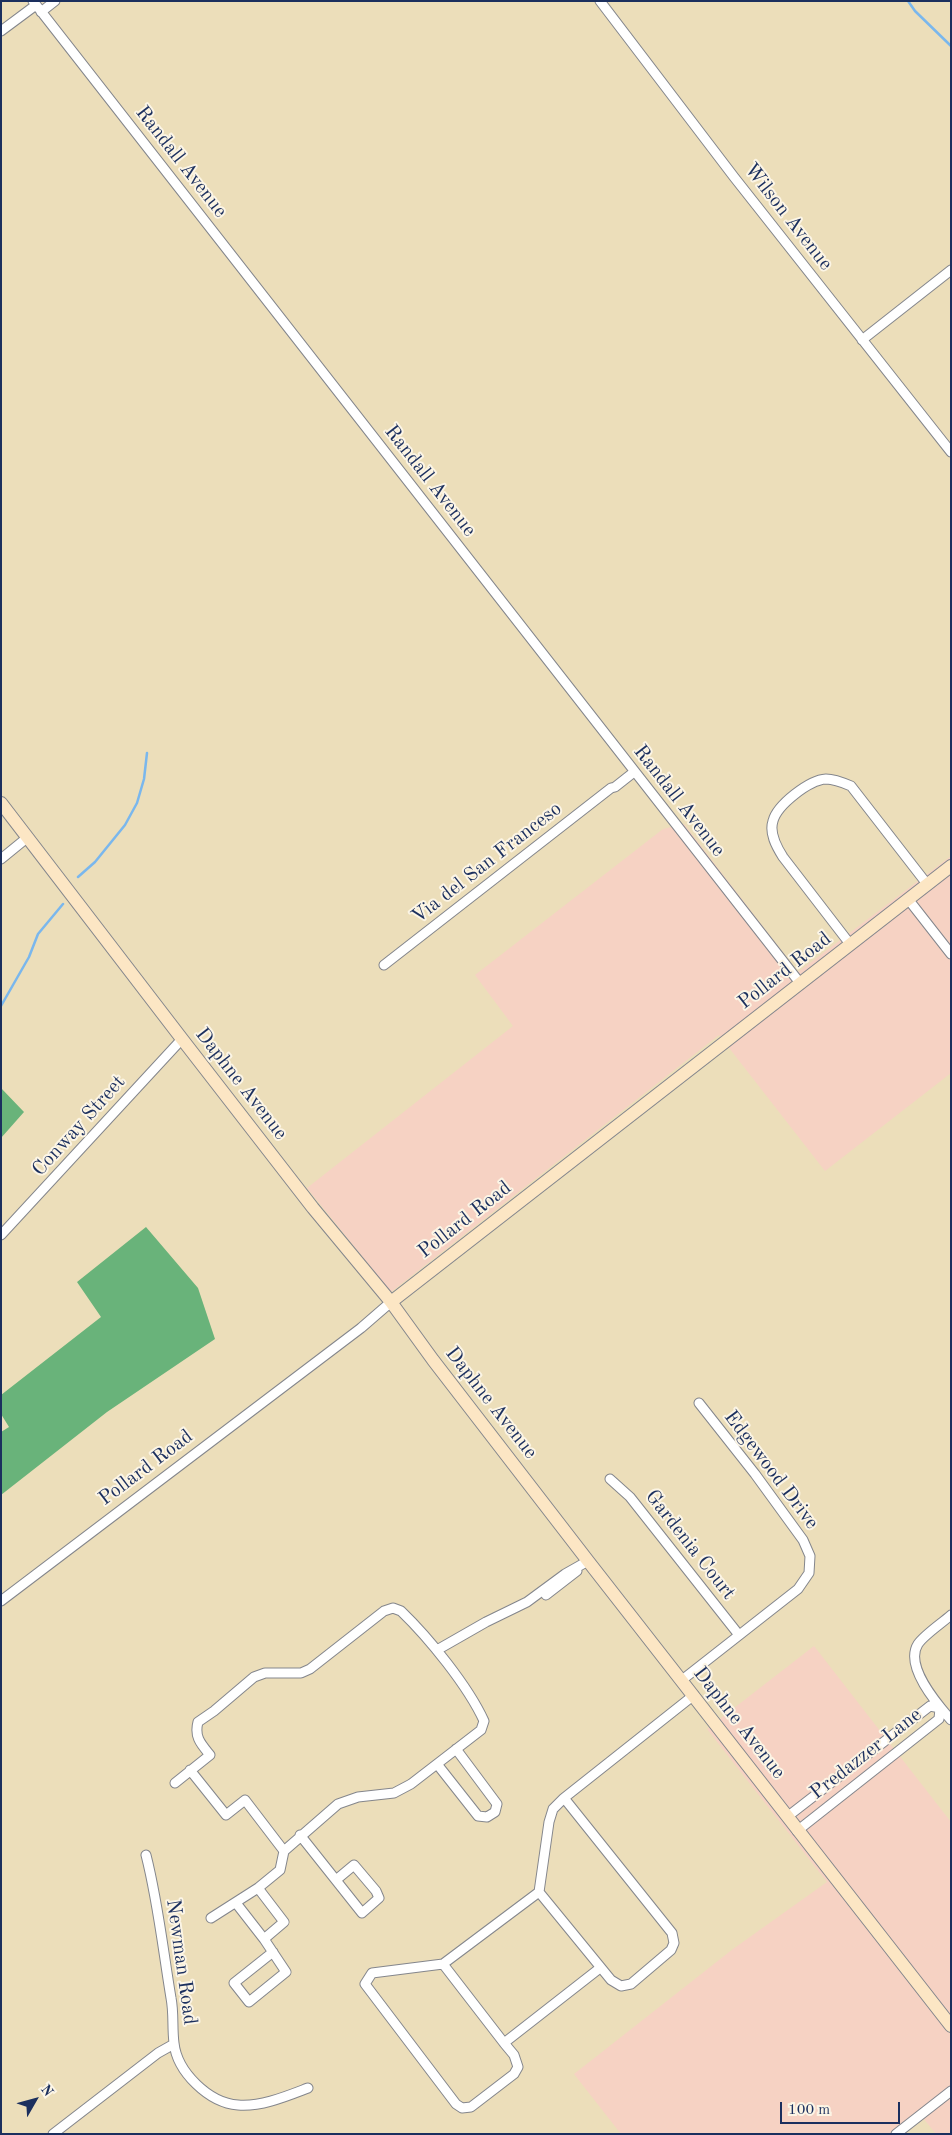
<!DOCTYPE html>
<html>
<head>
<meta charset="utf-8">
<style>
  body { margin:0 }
  #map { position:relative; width:952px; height:2135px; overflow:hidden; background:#ecdeba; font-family:"Old Standard TT",serif }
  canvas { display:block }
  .frame { position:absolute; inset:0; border:2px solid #1b2f5e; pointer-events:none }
  .north { position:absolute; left:10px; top:2075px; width:50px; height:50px; -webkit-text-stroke:4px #fcf5e5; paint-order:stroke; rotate:52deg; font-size:14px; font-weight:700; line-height:20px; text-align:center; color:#1b2f5e }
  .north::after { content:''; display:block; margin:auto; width:18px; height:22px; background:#1b2f5e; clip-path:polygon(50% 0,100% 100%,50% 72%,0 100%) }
  .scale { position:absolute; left:780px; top:2102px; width:120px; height:22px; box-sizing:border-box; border:2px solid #1b2f5e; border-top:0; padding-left:6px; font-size:15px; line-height:18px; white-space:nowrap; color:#1b2f5e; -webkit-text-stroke:4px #fcf5e5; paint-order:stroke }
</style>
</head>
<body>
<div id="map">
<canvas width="952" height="2135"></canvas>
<div class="frame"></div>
<div class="north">N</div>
<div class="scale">100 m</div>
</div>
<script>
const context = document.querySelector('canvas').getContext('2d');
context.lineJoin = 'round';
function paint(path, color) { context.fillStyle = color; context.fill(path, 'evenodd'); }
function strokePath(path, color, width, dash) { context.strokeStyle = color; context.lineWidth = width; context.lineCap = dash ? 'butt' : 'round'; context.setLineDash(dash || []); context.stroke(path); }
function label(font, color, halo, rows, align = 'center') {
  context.font = font + ' "Old Standard TT",serif'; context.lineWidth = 4; context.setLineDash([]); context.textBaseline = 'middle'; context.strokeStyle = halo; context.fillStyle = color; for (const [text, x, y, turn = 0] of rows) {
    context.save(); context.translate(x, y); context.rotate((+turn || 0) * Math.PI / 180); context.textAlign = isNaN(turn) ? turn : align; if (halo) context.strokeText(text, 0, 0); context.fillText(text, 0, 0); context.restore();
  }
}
paint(new Path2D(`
  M684,824L798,972L951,856V1073L825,1171L719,1035L391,1292L307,1188L513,1026L475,975L663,829Z
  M814,1646L951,1822V2134H936L923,2118L903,2134H621L574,2074L733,1949L827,1882L707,1729Z`), '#f6d2c3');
paint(new Path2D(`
  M1,1088L24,1112L1,1138Z
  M146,1227L198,1288L215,1339L107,1412L1,1495V1432L9,1427L1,1414V1395L101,1317L77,1282Z`), '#69b37a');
strokePath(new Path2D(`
  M908,1L915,11L951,46
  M78,877L95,862L125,825L137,803L144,779L147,753
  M1,1006L29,957L38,934L63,904`), '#7ab7ed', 2.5);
const street = new Path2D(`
  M33,1L800,983
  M600,1L734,177L951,452
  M41,12L55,1
  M1,31L36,5
  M862,340L951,270
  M1,859L28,837
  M908,899L951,954
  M850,944L783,857C776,846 769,833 773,821C777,805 809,780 826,779C834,779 844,783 851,786L927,884
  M384,965L611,788L615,787L634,772
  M1,1235L182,1039
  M610,1479L630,1497L739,1635
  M546,1595L577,1571
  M1,1601L361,1328L391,1302
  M951,1615C942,1623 924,1635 918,1644C904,1666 937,1704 951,1720
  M437,1650L486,1622L527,1602L565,1574L588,1561
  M682,1680L798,1589L809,1573L810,1556L803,1540L755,1474L699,1403
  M437,1764L478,1816L487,1817L495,1812L497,1804L456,1749
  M190,1770L226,1815L245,1800L284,1851L280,1870L258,1888L211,1918
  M175,1783L210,1755C201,1744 194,1737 198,1722L214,1711L254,1677L265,1673H301L310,1669L384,1611L393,1608L401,1611C429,1638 468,1686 484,1721L481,1730L411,1784L394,1793L358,1797L338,1804L284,1851
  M787,1817L930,1706L940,1708L939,1719L797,1831
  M300,1835L362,1913L379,1898L376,1891L354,1865L336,1880
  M146,1855C158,1902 163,1950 171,1998C174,2013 172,2028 174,2043C177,2072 209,2103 238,2105C261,2107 287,2096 308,2088
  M539,1892L611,1980L621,1986L631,1984L671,1950L674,1943L672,1933L564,1798
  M236,1903L264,1939L284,1922L258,1888
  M264,1939L286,1972L249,2002L234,1983L273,1952
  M443,1964L504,2043
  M600,1968L504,2043L514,2055L518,2067L514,2074L471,2107L462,2108L456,2104L365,1984L372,1973L443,1964L539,1892L549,1822L553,1809L564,1798L694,1695
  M53,2134L158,2053L174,2044
  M896,2134L951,2091`);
const secondary = new Path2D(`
  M1,803L182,1039L313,1208L391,1302L433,1360L588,1561L951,2026
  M391,1302L951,866`);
strokePath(street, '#84868c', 11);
strokePath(secondary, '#84868c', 14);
strokePath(street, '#fff', 9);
strokePath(secondary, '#fce6c4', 12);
label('20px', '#1b2f5e', '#fcf5e5', [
  ["Randall Avenue",181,162,52],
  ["Wilson Avenue",788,217,52],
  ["Randall Avenue",430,481,52],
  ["Randall Avenue",679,801,52],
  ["Via del San Franceso",487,863,-38],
  ["Pollard Road",785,971,-38],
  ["Daphne Avenue",241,1084,52],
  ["Conway Street",79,1126,-48],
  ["Pollard Road",465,1220,-38],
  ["Daphne Avenue",491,1403,52],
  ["Pollard Road",146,1468,-37],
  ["Edgewood Drive",771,1470,53],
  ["Gardenia Court",690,1545,52],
  ["Daphne Avenue",739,1723,52],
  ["Predazzer Lane",866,1754,-38],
  ["Newman Road",181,1962,82]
]);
</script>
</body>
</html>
